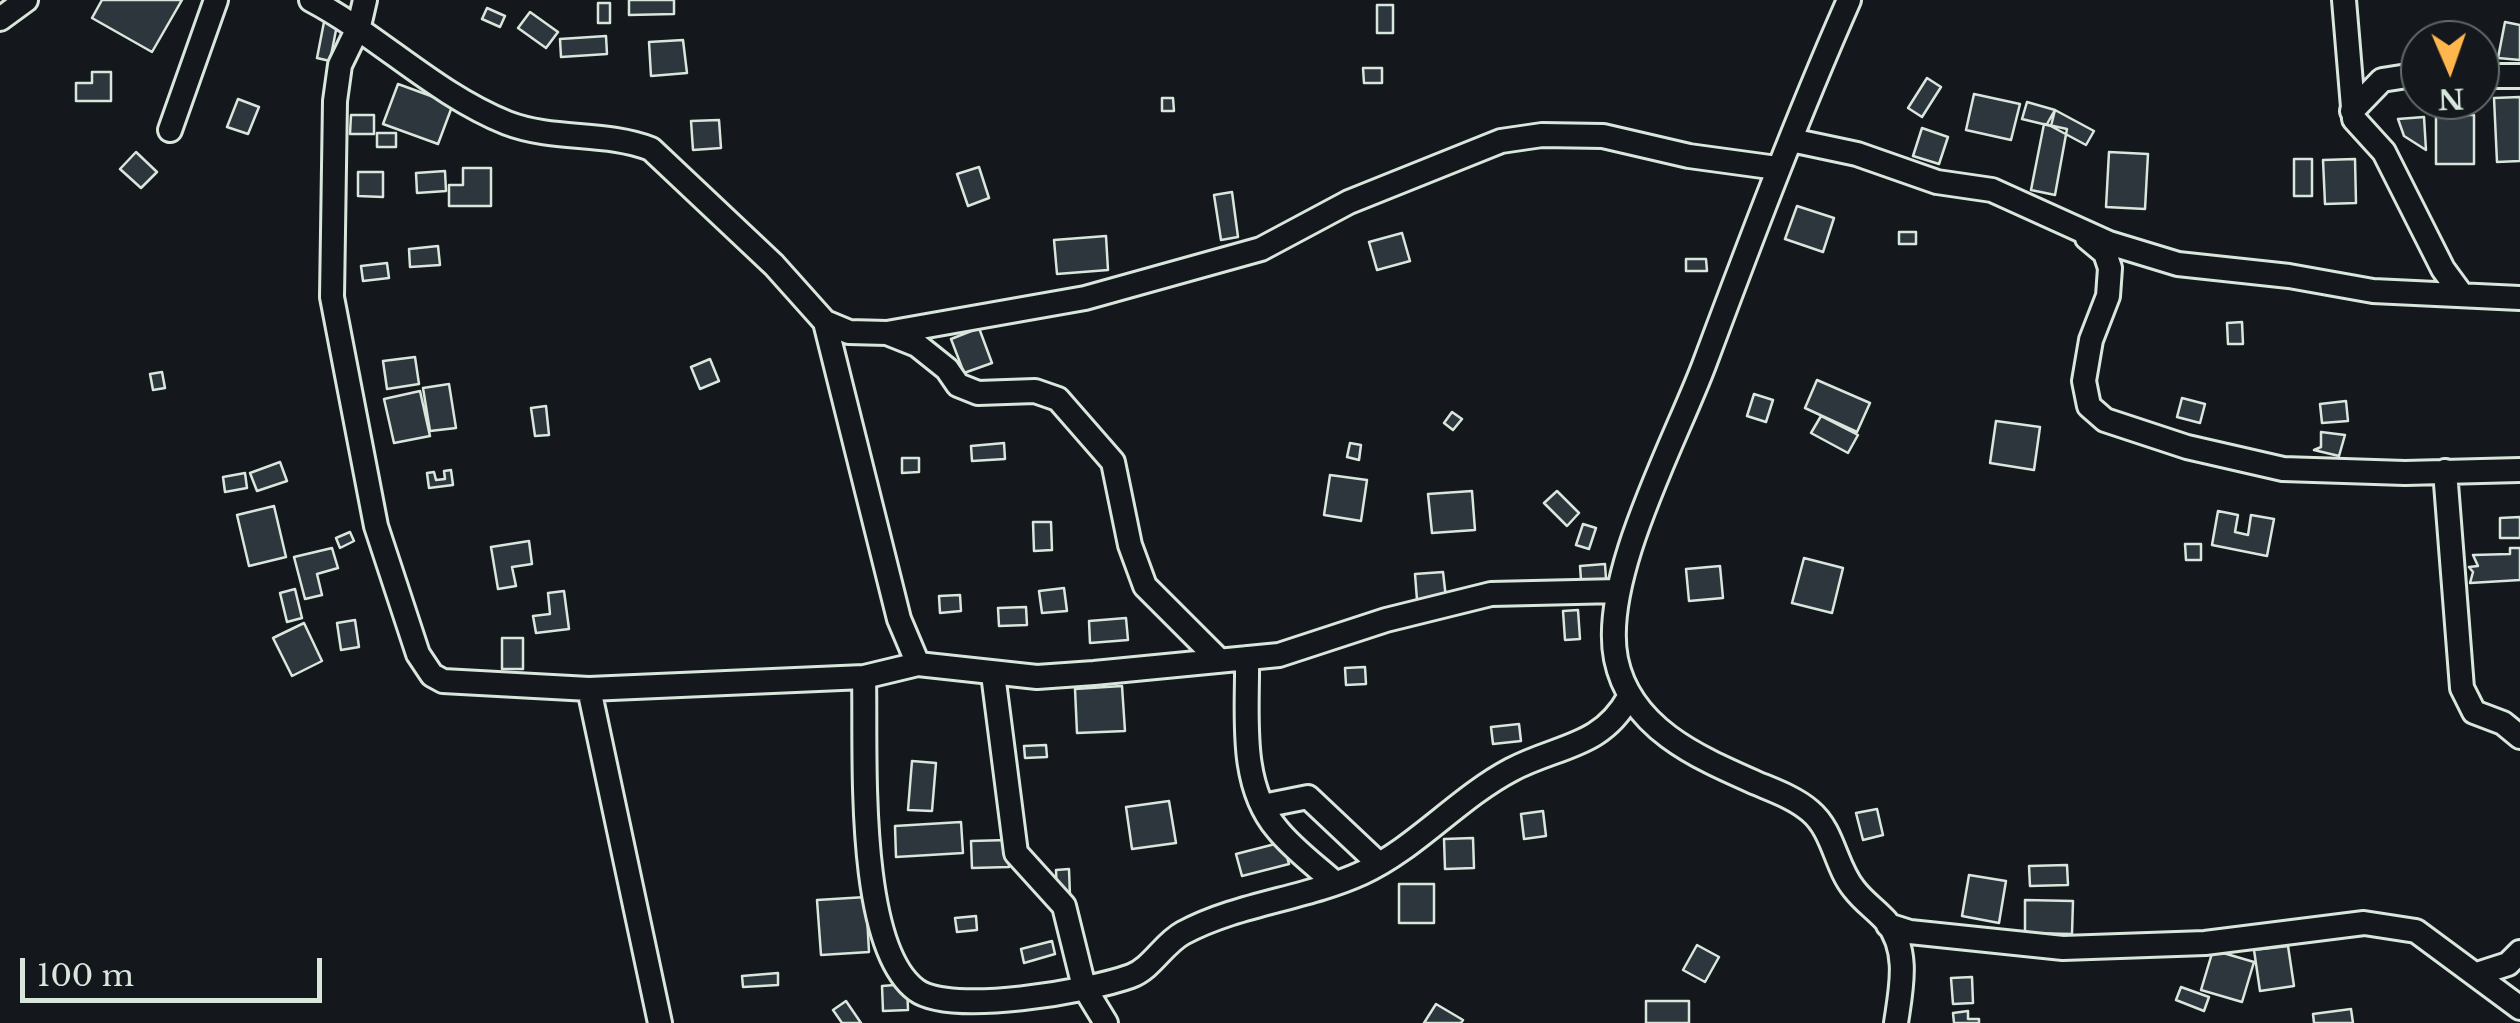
<!DOCTYPE html>
<html>
<head>
<meta charset="utf-8">
<style>
  body { margin:0 }
  #map { position:relative; width:2520px; height:1023px; overflow:hidden; background:#14181c; font-family:"Libre Baskerville",serif }
  canvas { display:block }
  .north { position:absolute; left:2400px; top:20px; width:100px; height:100px; box-sizing:border-box; background:#14181c; border:2px solid #626a69; border-radius:50%; rotate:178deg; font-size:28px; font-weight:700; line-height:40px; text-align:center; color:#d8e6dc }
  .north::after { content:''; display:block; margin:auto; width:35px; height:45px; background:#ffb74d; clip-path:polygon(50% 0,100% 100%,50% 72%,0 100%) }
  .scale { position:absolute; left:20px; top:958px; width:302px; height:45px; box-sizing:border-box; border:5px solid #d8e6dc; border-top:0; padding-left:12px; font-size:30px; line-height:35px; white-space:nowrap; color:#d8e6dc; -webkit-text-stroke:8px #14181c; paint-order:stroke }
</style>
</head>
<body>
<div id="map">
<canvas width="2520" height="1023"></canvas>
<div class="north">N</div>
<div class="scale">100 m</div>
</div>
<script>
const context = document.querySelector('canvas').getContext('2d');
context.lineJoin = 'round';
function paint(path, color) { context.fillStyle = color; context.fill(path, 'evenodd'); }
function strokePath(path, color, width, dash) { context.strokeStyle = color; context.lineWidth = width; context.lineCap = dash ? 'butt' : 'round'; context.setLineDash(dash || []); context.stroke(path); }
const building = new Path2D(`
  M102,0H182L152,52L92,18Z
  M629,0H674V14L629,15Z
  M598,3H610V23H598Z
  M1377,5H1393V33H1377Z
  M487,8L505,16L500,27L482,19Z
  M530,12L558,32L546,48L518,28Z
  M324,22L337,25L330,61L317,58Z
  M2505,22L2520,25V60L2498,58Z
  M606,36L607,54L561,57L560,39Z
  M683,40L687,73L651,76L649,42Z
  M1363,68H1382V83H1364Z
  M92,72H111V101H76V83H92Z
  M1927,78L1941,87L1922,117L1908,108Z
  M398,84L453,104L438,144L383,124Z
  M1974,94L2020,104L2011,140L1966,130Z
  M2520,97V161L2497,162L2494,98Z
  M1162,98H1173L1174,111H1162Z
  M238,99L259,107L248,134L227,127Z
  M2027,102L2055,110L2051,126L2022,119Z
  M2055,110L2094,131L2086,145L2047,124Z
  M351,115H374V134H350Z
  M2436,115H2474V164H2436Z
  M2424,117L2426,150L2404,136L2398,119Z
  M719,120L721,148L693,150L691,121Z
  M2044,124L2067,129L2055,195L2031,190Z
  M1922,128L1948,137L1939,164L1913,156Z
  M377,133H396V147H377Z
  M136,152L157,172L141,188L120,169Z
  M2109,152L2148,154L2145,209L2106,207Z
  M2294,159H2312V196H2294Z
  M2355,159L2356,203L2325,204L2323,160Z
  M979,167L989,198L968,206L957,174Z
  M463,168H491V206H449V185H463Z
  M445,171L446,191L417,193L416,173Z
  M358,172H383V197L358,196Z
  M1232,192L1238,237L1221,240L1214,195Z
  M1797,206L1834,218L1823,252L1785,239Z
  M1899,232H1916V244H1899Z
  M1402,233L1410,261L1377,270L1369,242Z
  M1106,236L1108,270L1057,274L1054,240Z
  M438,246L440,265L410,267L409,249Z
  M1686,259H1706L1707,271H1686Z
  M387,263L389,278L363,281L361,266Z
  M2242,322L2243,344H2228L2227,323Z
  M979,328L992,363L964,373L951,339Z
  M415,357L419,384L387,389L383,361Z
  M710,359L719,381L700,389L691,367Z
  M162,372L165,388L153,390L150,374Z
  M1817,380L1870,403L1857,432L1805,408Z
  M449,384L456,428L430,431L423,388Z
  M420,391L430,436L394,443L384,399Z
  M1754,394L1773,400L1766,422L1747,416Z
  M2182,398L2205,404L2200,423L2177,417Z
  M2346,401L2348,421L2322,423L2320,404Z
  M546,406L549,435L535,436L531,408Z
  M1452,412L1462,419L1453,430L1444,423Z
  M1821,416L1858,435L1848,453L1811,433Z
  M1996,421L2040,427L2034,470L1990,463Z
  M2321,432L2345,435L2339,456L2314,450L2321,447Z
  M1004,443L1005,459L972,461L971,446Z
  M1350,443L1361,445L1359,460L1347,457Z
  M902,458H919V472L902,473Z
  M280,462L287,481L257,491L250,473Z
  M451,470L453,485L429,488L427,473L434,472L436,480L445,479L444,471Z
  M245,473L247,488L225,492L223,477Z
  M1330,475L1367,480L1361,521L1324,515Z
  M1472,491L1475,530L1432,533L1428,494Z
  M1557,491L1579,513L1567,526L1544,503Z
  M274,506L286,557L249,566L237,515Z
  M2218,511L2238,515L2235,532L2248,535L2251,515L2274,519L2267,556L2212,545Z
  M2520,517V538H2500V518Z
  M1033,522H1051L1052,550L1034,551Z
  M1583,524L1596,528L1589,549L1576,545Z
  M350,532L354,541L340,548L336,538Z
  M529,541L532,564L512,567L516,586L498,589L491,547Z
  M2185,544H2201V560H2186Z
  M332,548L338,568L317,574L322,595L305,599L294,557Z
  M2510,548H2520V580L2470,583L2473,572L2469,567L2478,566L2473,555L2510,554Z
  M1804,558L1843,568L1832,613L1792,603Z
  M1605,564L1606,579L1581,580L1580,566Z
  M1720,566L1723,598L1689,601L1686,569Z
  M1443,572L1446,598L1417,600L1415,574Z
  M1064,588L1067,611L1042,613L1039,591Z
  M295,589L302,618L287,622L280,593Z
  M564,591L569,629L536,633L533,616L550,614L548,593Z
  M960,595L961,611L940,613L939,596Z
  M1026,607L1027,625L999,626L998,608Z
  M1578,610L1580,639L1565,640L1563,611Z
  M1126,618L1128,640L1090,643L1089,621Z
  M355,620L359,647L341,650L337,623Z
  M304,623L322,661L292,676L273,638Z
  M502,638H523V669H502Z
  M1365,667L1366,684L1346,685L1345,668Z
  M1122,686L1125,731L1077,733L1075,689Z
  M1519,724L1521,741L1493,744L1491,727Z
  M1046,745L1047,757L1025,758L1024,746Z
  M912,761L936,763L932,811L908,810Z
  M1169,801L1176,843L1132,849L1126,807Z
  M1877,809L1883,835L1863,840L1856,813Z
  M1543,811L1546,836L1524,839L1521,814Z
  M961,822L963,853L896,857L895,826Z
  M1473,838L1474,868L1445,869L1444,839Z
  M1008,840L1009,867L972,868L971,841Z
  M1283,842L1289,864L1242,876L1236,854Z
  M2067,865L2068,885L2030,886L2029,866Z
  M1069,869L1070,896L1057,897L1056,870Z
  M1969,875L2006,881L1999,923L1962,916Z
  M1399,884H1434V923H1399Z
  M866,897L869,952L821,955L817,900Z
  M2025,900L2073,901L2072,934L2025,933Z
  M976,916L977,930L957,932L955,918Z
  M1052,941L1055,954L1024,963L1021,949Z
  M1697,945L1719,957L1705,982L1683,970Z
  M2288,946L2294,986L2260,991L2254,950Z
  M2213,950L2254,962L2242,1002L2201,990Z
  M778,973V985L743,987L742,976Z
  M1972,977L1973,1003L1953,1004L1951,978Z
  M907,984L908,1010L883,1011L882,986Z
  M2181,987L2209,997L2204,1011L2176,1000Z
  M846,1001L861,1023H842L833,1010Z
  M1646,1001H1689V1023H1646Z
  M1436,1004L1463,1020L1461,1023H1424Z
  M2351,1009L2353,1023H2314L2313,1014Z
  M1968,1011V1019H1979V1023H1954L1953,1013Z`);
paint(building, '#2c363c');
strokePath(building, '#d8e6dc', 2.5);
const minor = new Path2D(`
  M311,0C379,36 435,94 507,123C554,141 605,131 651,149L774,265L825,322L899,619L918,664
  M365,0L359,26L340,65L335,101L332,297L376,526L418,654L432,675L443,681L589,689L864,677L918,664L1037,677L1094,673L1279,655L1386,620L1491,594L1618,591
  M1849,0C1796,120 1750,242 1704,365C1675,442 1600,579 1616,659C1630,728 1697,757 1756,783C1775,791 1795,798 1810,811C1834,831 1835,866 1854,889C1863,901 1876,910 1886,921C1910,950 1901,989 1896,1023
  M2344,0L2354,119L2384,152L2443,269L2462,295
  M0,19L26,0
  M2480,76H2520
  M2352,111L2382,80L2420,74
  M170,130L216,0
  M1791,140L1857,154L1937,182L1992,190L2109,243L2178,264L2289,276L2373,291L2520,298
  M2087,238L2105,253L2110,268L2108,296L2091,340L2084,381L2089,406L2105,420L2187,447L2283,469L2405,473L2520,470
  M825,322L849,332L887,333L1085,298L1261,249L1349,202L1501,141L1542,135L1603,136L1689,156L1777,168
  M887,333L917,345L947,369L958,385L978,393L1035,391L1058,399L1113,462L1130,545L1145,586L1218,659
  M2445,471L2462,688L2474,712L2503,723L2520,737
  M1247,658C1248,713 1238,783 1277,829C1293,849 1315,865 1334,882
  M993,674L1016,853L1064,906L1084,987L1106,1023
  M864,677C866,751 855,944 916,990C951,1016 1090,991 1131,976C1152,968 1163,944 1183,933C1239,903 1305,899 1362,873C1415,849 1458,798 1511,770C1558,745 1601,748 1629,697
  M589,689L660,1023
  M1263,806L1308,797L1379,864
  M1888,925L1910,932L2063,948L2205,943L2364,923L2416,931L2520,1008
  M2477,974L2508,964L2520,952`);
strokePath(minor, '#d8e6dc', 28);
strokePath(minor, '#14181c', 22);
</script>
</body>
</html>
